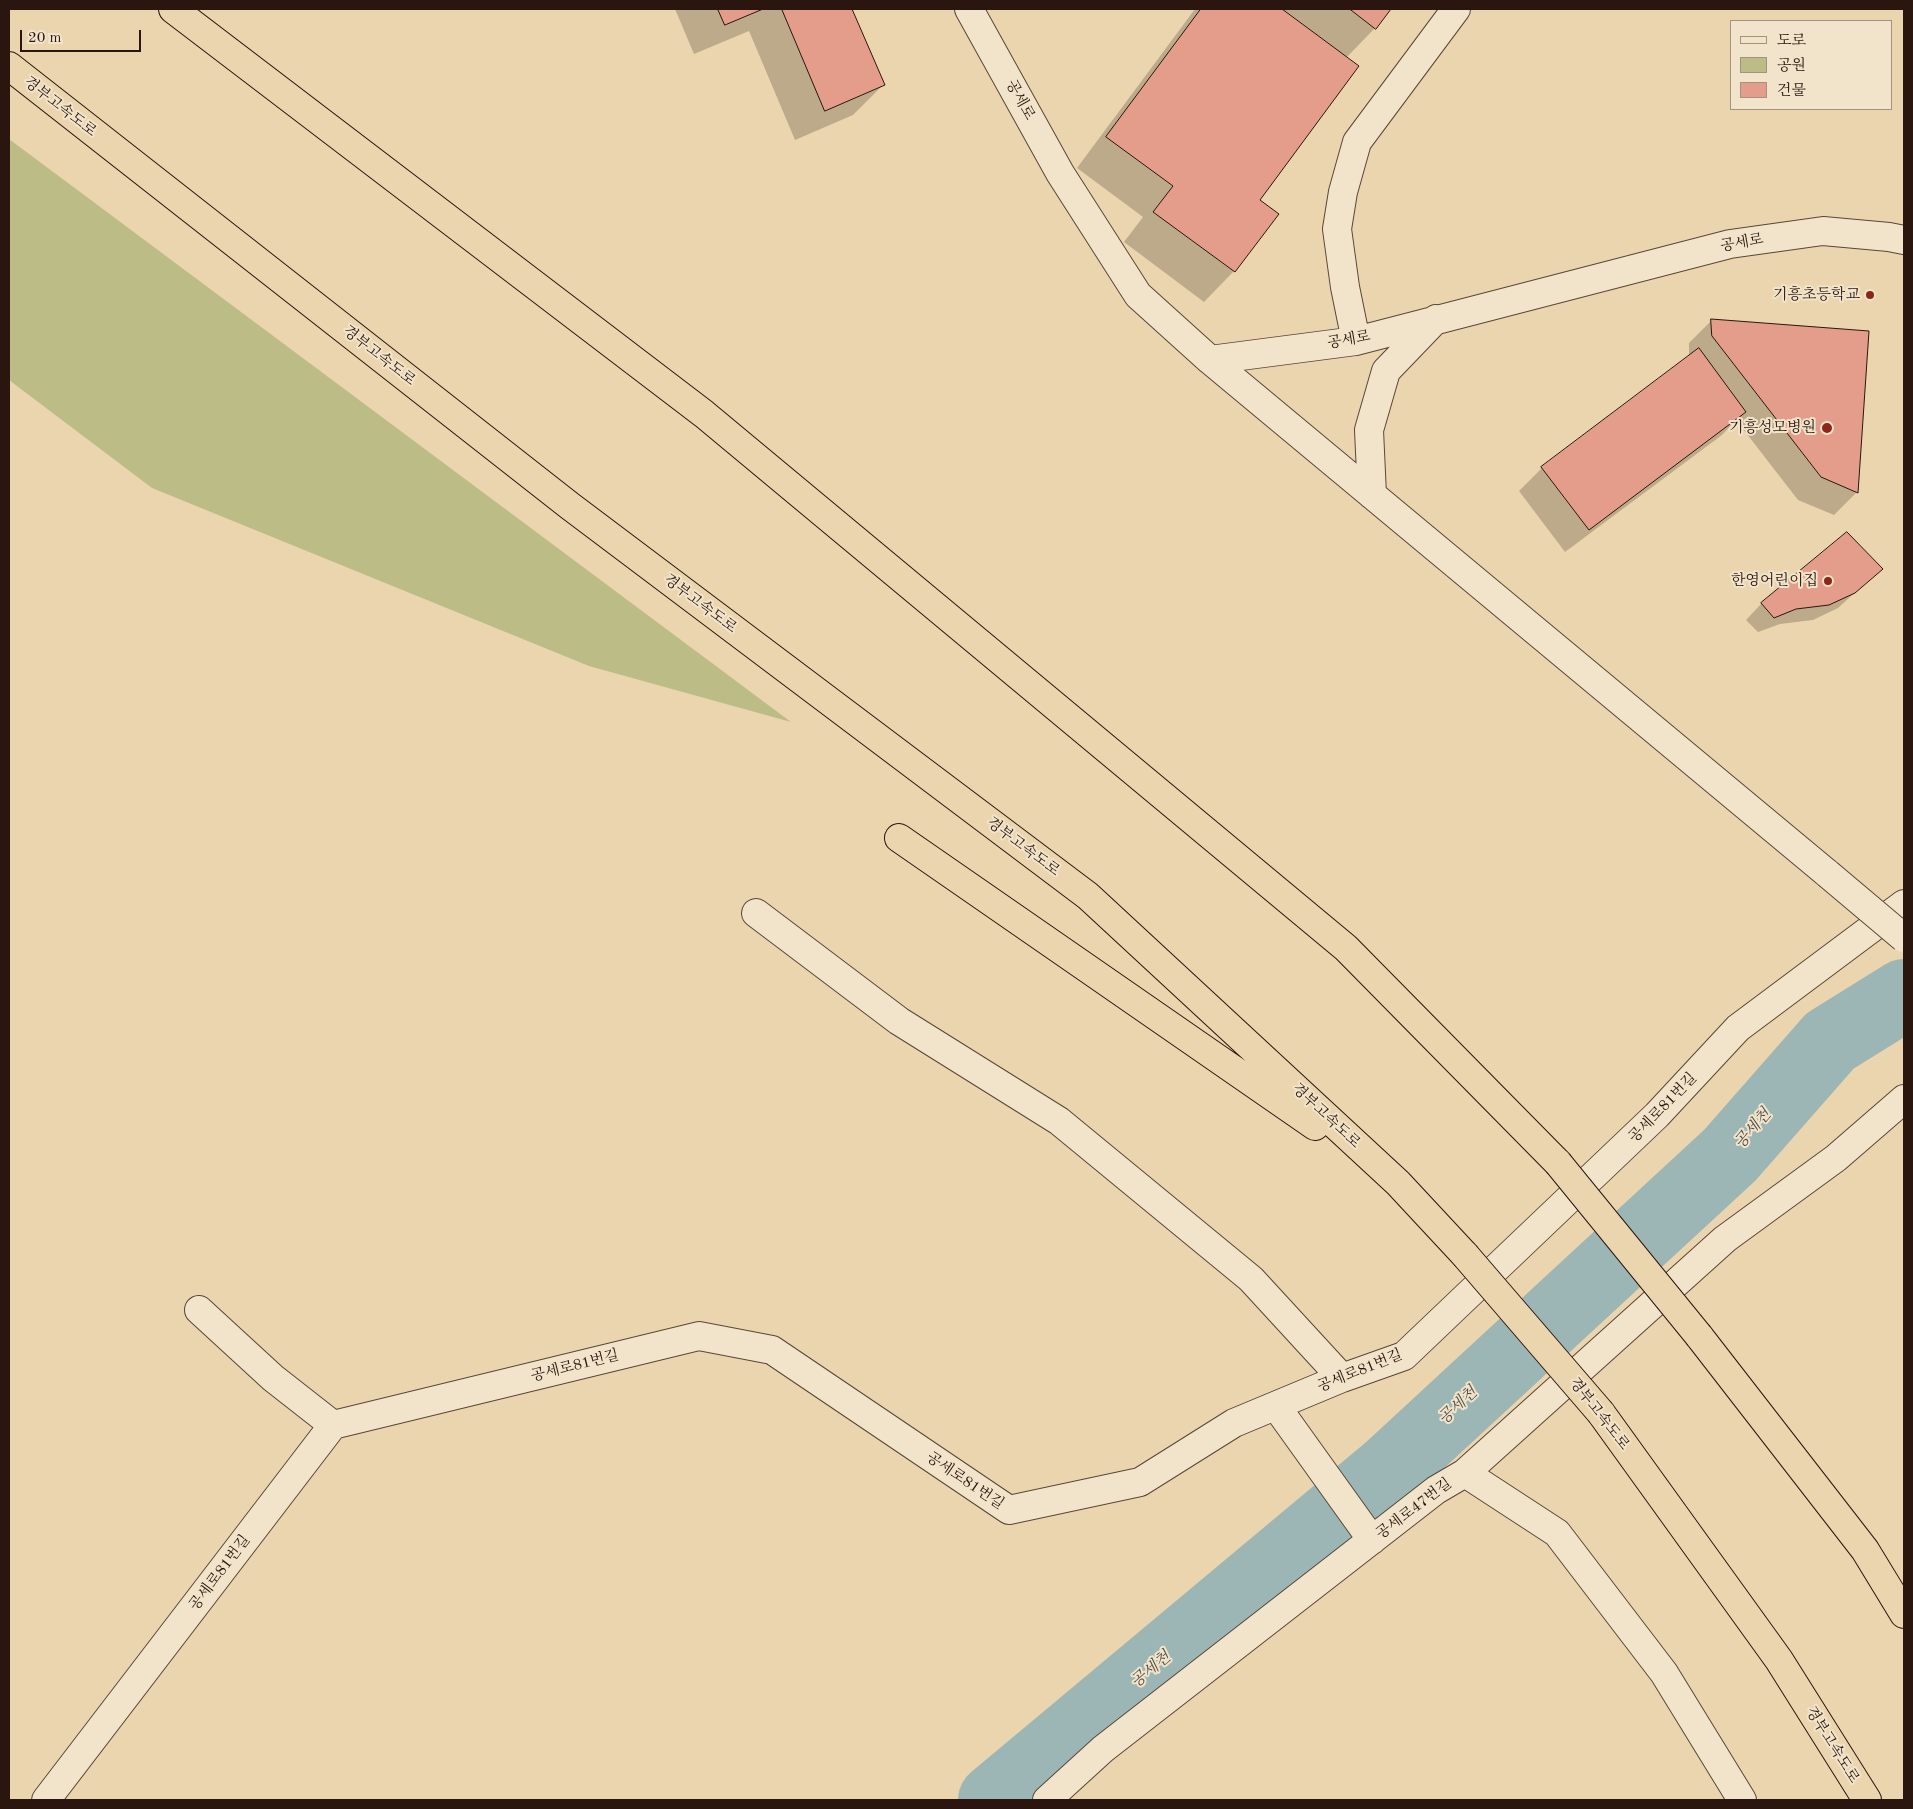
<!DOCTYPE html>
<html>
<head>
<meta charset="utf-8">
<style>
  body { margin:0 }
  #map { position:relative; width:1913px; height:1809px; overflow:hidden; background:#ebd5ae; font-family:"Old Standard TT","Noto Serif KR",serif }
  canvas { display:block }
  .frame { position:absolute; inset:0; border:10px solid #2a160f; pointer-events:none }
  .legend { position:absolute; left:1730px; top:20px; width:162px; height:90px; box-sizing:border-box; background:#f2e4ca; border:1px solid #a2927f; margin:0; padding:6px 9px; list-style:none; font-size:15px; color:#2a160f }
  .legend li { display:flex; align-items:center; gap:10px; height:25px }
  .legend b { width:25px; border:1px solid #a2927f }
  .scale { position:absolute; left:20px; top:30px; width:121px; height:22px; box-sizing:border-box; border:2px solid #2a160f; border-top:0; padding-left:6px; font-size:15px; line-height:18px; white-space:nowrap; color:#2a160f; -webkit-text-stroke:4px #f2e4ca; paint-order:stroke }
</style>
</head>
<body>
<div id="map">
<canvas width="1913" height="1809"></canvas>
<div class="frame"></div>
<ul class="legend">
<li><b style="height:6px;background:#f2e4ca"></b>도로</li>
<li><b style="height:14px;background:#bcbc87"></b>공원</li>
<li><b style="height:14px;background:#e49d8a"></b>건물</li>
</ul>
<div class="scale">20 m</div>
</div>
<script>
const context = document.querySelector('canvas').getContext('2d');
context.lineJoin = 'round';
function paint(path, color) { context.fillStyle = color; context.fill(path, 'evenodd'); }
function strokePath(path, color, width, dash) { context.strokeStyle = color; context.lineWidth = width; context.lineCap = dash ? 'butt' : 'round'; context.setLineDash(dash || []); context.stroke(path); }
function label(font, color, halo, rows, align = 'center') {
  context.font = font + ' "Old Standard TT","Noto Serif KR",serif'; context.lineWidth = 4; context.setLineDash([]); context.textBaseline = 'middle'; context.strokeStyle = halo; context.fillStyle = color; for (const [text, x, y, turn = 0] of rows) {
    context.save(); context.translate(x, y); context.rotate((+turn || 0) * Math.PI / 180); context.textAlign = isNaN(turn) ? turn : align; if (halo) context.strokeText(text, 0, 0); context.fillText(text, 0, 0); context.restore();
  }
}
paint(new Path2D(`
  M9,139L791,722L589,666L152,488L9,380Z`), '#bcbc87');
paint(new Path2D(`
  M675,9H851L883,85L853,115L795,140L749,31L694,54Z
  M1195,9H1390L1375,28L1346,58L1258,201L1234,271L1204,302L1124,242L1143,217L1077,168Z
  M1712,320L1857,492L1834,515L1798,500L1736,420L1722,435L1565,552L1519,491L1542,468L1689,357V343Z
  M1847,534L1881,569L1838,608L1813,620L1780,624L1758,632L1746,620L1761,604Z`), '#0003');
strokePath(new Path2D(`
  M994,1800L1389,1470L1730,1155L1830,1041L1904,995`), '#9cb6b5', 72);
const building = new Path2D(`
  M718,9H763L725,25Z
  M782,9H852L885,85L825,111Z
  M1201,9H1282L1359,66L1260,200L1279,214L1235,272L1153,212L1173,186L1106,137Z
  M1350,9H1391L1376,29Z
  M1711,319L1869,331L1858,493L1821,477L1712,336Z
  M1699,348L1746,412L1589,530L1541,467Z
  M1847,532L1883,569L1855,593L1829,605L1796,609L1774,618L1761,603Z`);
paint(building, '#e49d8a');
strokePath(building, '#2a160f', 1);
const minor = new Path2D(`
  M969,9L1060,173L1138,295L1210,360L1828,874
  M1356,341L1345,287L1337,229L1343,192L1357,142L1456,9
  M1210,360L1356,341L1730,244L1823,231L1889,237L1904,240
  M1372,495L1369,430L1386,371L1436,319
  M756,913L899,1021L1059,1121L1251,1279L1342,1378
  M199,1310L273,1378L333,1425
  M1276,1406L1372,1540
  M1465,1473L1725,1239L1836,1158L1904,1099
  M46,1800L333,1425L699,1336L772,1350L1009,1510L1140,1482L1234,1423L1342,1378L1404,1356L1657,1115L1738,1028L1904,904
  M1047,1800L1103,1749L1436,1490L1465,1473L1557,1533L1664,1673L1742,1800`);
const highway = new Path2D(`
  M173,9L704,414L1346,948L1558,1163
  M9,66L570,506L1088,896L1398,1183L1465,1255
  M899,838L1315,1126
  M1699,1336L1865,1550L1904,1614
  M1601,1413L1779,1660L1867,1800`);
strokePath(minor, '#5a4637', 30);
strokePath(highway, '#2a160f', 30);
strokePath(minor, '#f2e4ca', 28);
strokePath(highway, '#ebd5ae', 28);
const minorBridge = new Path2D(`
  M1828,874L1904,938`);
const highwayBridge = new Path2D(`
  M1558,1163L1699,1336
  M1465,1255L1601,1413`);
strokePath(minorBridge, '#5a4637', 30, []);
strokePath(highwayBridge, '#2a160f', 30, []);
strokePath(minorBridge, '#f2e4ca', 28);
strokePath(highwayBridge, '#ebd5ae', 28);
for (const [x, y, r, color] of [
  [1870,295,5,"#8f2418"],
  [1827,428,6,"#8f2418"],
  [1828,581,5,"#8f2418"]
]) { const dot = new Path2D(); dot.arc(x, y, r, 0, 2 * Math.PI); context.fillStyle = color; context.fill(dot); strokePath(dot, '#f2e4ca', 2); }
label('15px', '#2a160f', '#f2e4ca', [
  ["공세로",1020,100,61],
  ["경부고속도로",60,107,38],
  ["공세로",1742,243,-10],
  ["공세로",1349,340,-10],
  ["경부고속도로",379,356,38],
  ["경부고속도로",700,604,37],
  ["경부고속도로",1023,847,37],
  ["공세로81번길",1663,1108,-46],
  ["경부고속도로",1326,1116,43],
  ["공세로81번길",575,1366,-14],
  ["공세로81번길",1360,1371,-22],
  ["경부고속도로",1599,1414,52],
  ["공세로81번길",965,1481,34],
  ["공세로47번길",1414,1509,-37],
  ["공세로81번길",220,1573,-53],
  ["경부고속도로",1832,1745,58]
]);
label('15px', '#2a160f', '#f2e4ca', [
  ["기흥초등학교",1860,295],
  ["기흥성모병원",1816,428],
  ["한영어린이집",1818,581]
], 'right');
label('italic 16px', '#524e49', '#f2e4ca', [
  ["공세천",1753,1129,-49],
  ["공세천",1458,1406,-43],
  ["공세천",1151,1670,-40]
]);
</script>
</body>
</html>
